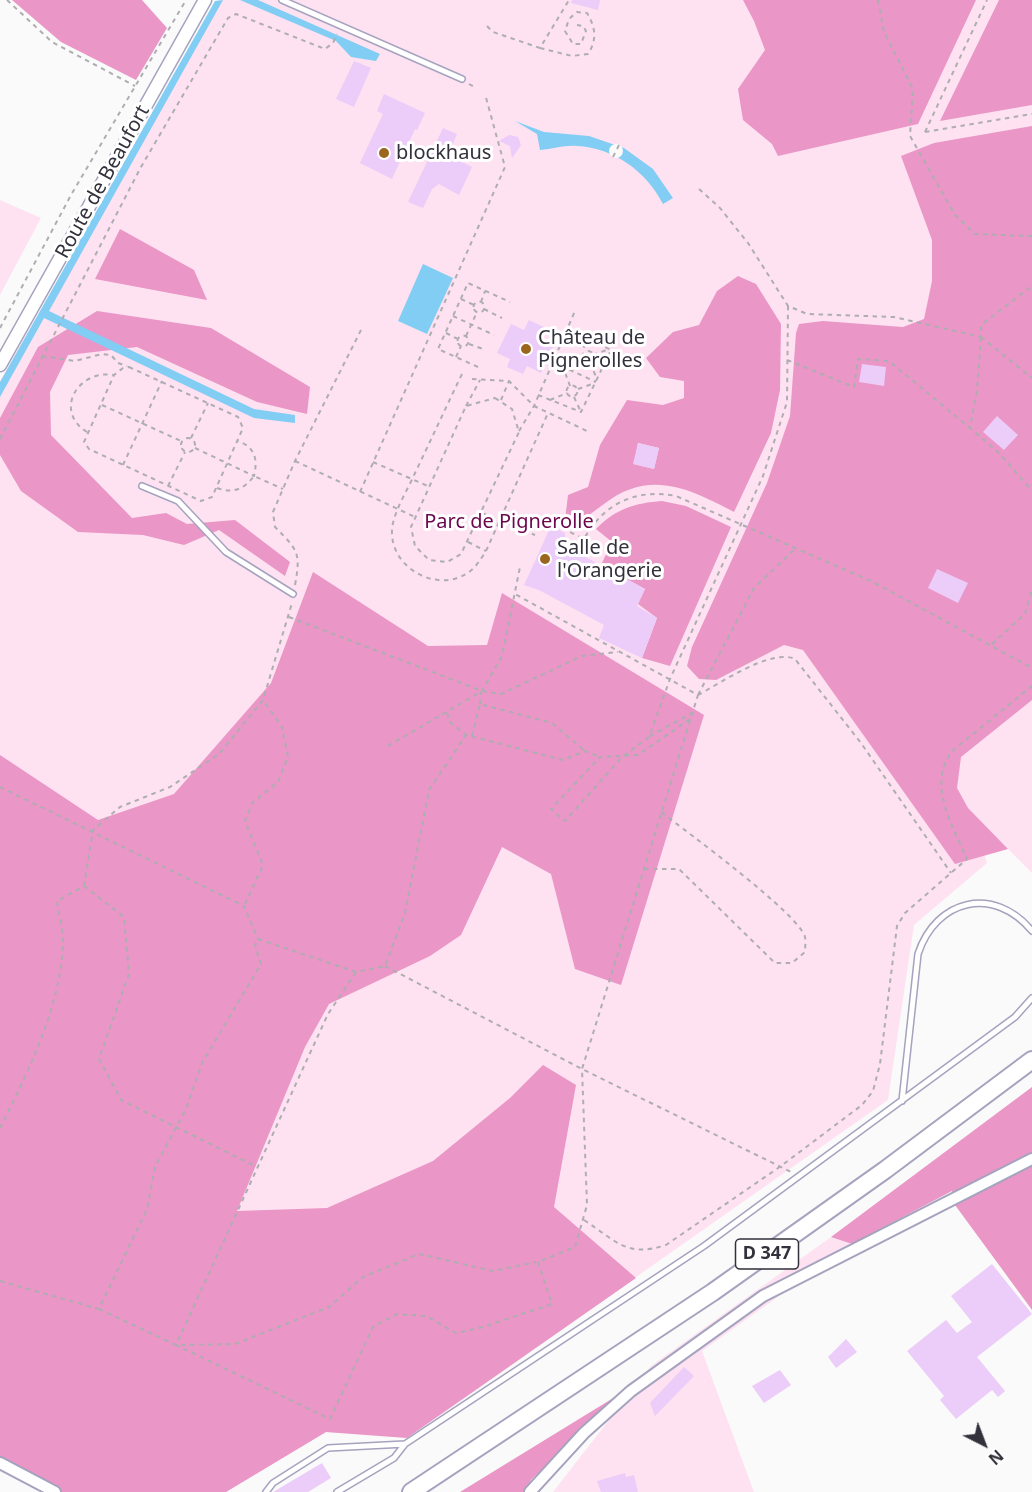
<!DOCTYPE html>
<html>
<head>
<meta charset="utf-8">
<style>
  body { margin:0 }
  #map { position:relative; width:1032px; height:1492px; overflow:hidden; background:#fafafa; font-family:"Noto Sans",sans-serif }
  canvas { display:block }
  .north { position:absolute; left:954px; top:1414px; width:60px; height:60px; -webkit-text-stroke:4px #fff; paint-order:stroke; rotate:138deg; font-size:16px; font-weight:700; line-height:24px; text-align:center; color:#32313c }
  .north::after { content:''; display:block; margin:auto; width:21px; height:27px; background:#32313c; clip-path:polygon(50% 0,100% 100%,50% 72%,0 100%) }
</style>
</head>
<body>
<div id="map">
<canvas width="1032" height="1492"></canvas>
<div class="north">N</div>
</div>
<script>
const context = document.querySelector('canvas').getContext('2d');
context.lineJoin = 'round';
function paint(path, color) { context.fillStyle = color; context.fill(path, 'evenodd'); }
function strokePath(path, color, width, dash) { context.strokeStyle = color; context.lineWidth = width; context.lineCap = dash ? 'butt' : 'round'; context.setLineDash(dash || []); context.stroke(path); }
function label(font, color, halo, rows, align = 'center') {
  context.font = font + ' "Noto Sans",sans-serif'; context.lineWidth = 6; context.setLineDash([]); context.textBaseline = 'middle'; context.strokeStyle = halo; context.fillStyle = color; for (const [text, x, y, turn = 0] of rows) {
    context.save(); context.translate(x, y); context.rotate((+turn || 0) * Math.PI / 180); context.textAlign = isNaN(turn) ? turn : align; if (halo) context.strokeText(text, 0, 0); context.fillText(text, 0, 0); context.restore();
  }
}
paint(new Path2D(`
  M218,0H1032V873L969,810L987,863L914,925L888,1100L407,1438L326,1432L226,1492L0,1458V381Z
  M0,200L41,218L0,295Z
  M831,1237L852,1244L702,1351L754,1492H553L651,1366Z`), '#fee2f1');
paint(new Path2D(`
  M12,0H142L167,28L136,80L61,42Z
  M743,0H976L918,124L778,156L772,144L743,120L738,89L765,50L754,21Z
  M999,0H1032V105L940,121Z
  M1032,126V700L961,757L957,788L968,808L1008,849L955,864L803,650L784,645L716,680L699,679L687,666L692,647L767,483L790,416L796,333L799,324L823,321L903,327L924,319L932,281V240L901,156L934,143Z
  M120,229L194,270L207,300L95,279Z
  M738,276L756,284L781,324L780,390L771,433L734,512C703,496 667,476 631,489C611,495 594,514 575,524L565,520L568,495L588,487L600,445L627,400L663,405L684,398V381L660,377L646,358L673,332L699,325L717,291ZM638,443L659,448L654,469L634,464Z
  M97,311L211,328L310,387L307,414L257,402L137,347L68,355L50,392L51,435L132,518L166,513L187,524L235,520L290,562L285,576L219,530L184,545L143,535L78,532L21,491L0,455V418L38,347Z
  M662,501L686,506L731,527L670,666L642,658L657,618L638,604L645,589L601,565L612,542L596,529C615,509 635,503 662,501Z
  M313,572L428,646L487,645L502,593L704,715L621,985L575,969L551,874L502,847L461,935L430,956L329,1004L305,1047L237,1211L327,1208L433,1161L510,1098L543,1065L576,1085L554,1207L636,1278L407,1438L326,1432L226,1492H53L0,1458V755L98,820L174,794L271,683Z
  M1032,1087V1310L955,1205L952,1191L852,1244L831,1237Z
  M623,1392L531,1480L525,1492H460Z`), '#ea96c6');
paint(new Path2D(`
  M223,0L49,311L254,409L295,415V423L254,418L44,318L0,397V382L215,1Z
  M240,0H258L380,54L376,61L351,57L336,41Z
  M515,121L544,132L589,136L624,148L653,169L673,198L663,204C646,171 614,148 577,146C565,145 553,149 540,150L537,134Z
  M423,264L453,278L427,334L398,321Z`), '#82cdf4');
paint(new Path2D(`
  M609 151a7 7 0 1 1 14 0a7 7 0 1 1-14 0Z`), '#fafafa');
paint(new Path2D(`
  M572,0H600L598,10L571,3Z
  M354,61L371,68L354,107L336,99Z
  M384,94L425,113L417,130L415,129L392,179L360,163L383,114L377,111Z
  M443,128L457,134L448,155L472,167L459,195L439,184L432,189L423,208L408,202Z
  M509,135L518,137L521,145L512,158L510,146L499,141Z
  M529,320L546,328L541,338L554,345L541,373L527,366L523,374L507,367L510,359L497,353L511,324L524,330Z
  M862,364L886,367L884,386L859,382Z
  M997,416L1018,435L1004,450L983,432Z
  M638,443L659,448L654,469L633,464Z
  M551,526L565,533V546L645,589L637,606L657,618L642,658L599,638L604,625L539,590L524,585Z
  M937,569L968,583L958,603L928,588Z
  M992,1264L1032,1314L977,1357L1005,1391L998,1397L992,1390L956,1419L940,1400L944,1396L907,1351L946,1320L957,1333L972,1322L951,1296Z
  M846,1339L857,1352L836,1368L828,1357Z
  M684,1367L694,1376L655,1416L650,1403Z
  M780,1370L791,1385L764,1403L752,1386Z
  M322,1463L331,1478L308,1492H273Z
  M625,1473L626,1477L634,1475L638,1492H601L597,1481Z`), '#ecccf8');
const service = new Path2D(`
  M282,0L462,79
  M142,486L178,501L226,552L293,594
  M902,1101L918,954C936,899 994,885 1032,931
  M266,1492L273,1483L328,1448L405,1444L704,1246L1015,1017L1032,998
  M337,1492L394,1458L405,1444`);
const minor = new Path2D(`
  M0,1463L55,1492
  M530,1492L584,1433L631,1391L763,1296L1032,1159`);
const tertiary = new Path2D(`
  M0,365L205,0`);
const primary = new Path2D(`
  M411,1492L713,1292L885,1170L1032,1060`);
strokePath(service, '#a5a3be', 8);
strokePath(minor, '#a5a3be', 14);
strokePath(tertiary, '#a5a3be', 15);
strokePath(primary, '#a5a3be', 20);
strokePath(new Path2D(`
  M7,0L52,42L135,86
  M878,0L884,32L913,89L910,136L955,215L975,234L1032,236
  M487,26L493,32L540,48L569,0
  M540,48L572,56L588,54C597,40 596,28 587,13L577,12L569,19L565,31L573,44H581L586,31L583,26L577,25
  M469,84L476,88
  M925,132L987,0
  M925,132L1032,114
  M613,157L619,145
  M699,189L720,208L748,243L788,306L807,314L894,317L981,337V325L1032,286
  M461,299L474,305
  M473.5 307a5.5 5.5 0 1 1 11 0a5.5 5.5 0 1 1-11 0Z
  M481,302L485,291
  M484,309L502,318
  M453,316L494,335
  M0,328L71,195L186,0
  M446,333L458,339
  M580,335L586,352
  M457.5 341a5.5 5.5 0 1 1 11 0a5.5 5.5 0 1 1-11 0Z
  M466,336L477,312
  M981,337L977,391L970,428L1000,454L1032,491
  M981,337L1032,378
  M469,344L486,350
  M582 357a6 6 0 1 1 12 0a6 6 0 1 1-12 0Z
  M593,355L609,349
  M42,356L75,361L102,354L111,355L118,363L127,366
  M456,357L461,346
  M787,360L854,387L858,359L889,361L970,428
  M553,362L596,382
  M590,363L597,379
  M129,367L238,417L243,428L212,497L201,501L89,449L84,442L114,375L123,368Z
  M478,367L438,349L468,283L510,302
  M462,374C446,407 431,440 415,473C408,489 397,506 393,523C384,564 435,596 469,572C476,567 481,559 486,551L548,413
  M472,379L509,381L534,406L587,431
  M566.5 391a5.5 5.5 0 1 1 11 0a5.5 5.5 0 1 1-11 0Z
  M570,386L563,367L582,359
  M578,389L595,383
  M538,395L581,412L611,350L568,329
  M574,397L581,412
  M495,398L512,409L519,432L461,554L447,562L429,560L415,546L411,527L466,406Z
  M501,400L509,381
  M550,400L567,393
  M102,405L181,441
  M466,406L480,380
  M519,431L534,406L575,311
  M87,432C53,411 78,369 114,375
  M181 445a7 7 0 1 1 14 0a7 7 0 1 1-14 0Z
  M191,438L208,403
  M0,439L141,167L228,18L236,14L325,49L333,43L337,34
  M195,448L254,476C258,459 255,447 238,441
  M295,461L415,517
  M373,462L430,487
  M123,465L162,381
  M168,486L185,452
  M217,488C234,494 244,489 254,476L283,489
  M360,492L505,167L485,94
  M482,513L535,535
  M546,520L584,539C603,504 636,488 676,496L873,582L1032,668
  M468,542L486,551
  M295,585C301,553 298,550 275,527L273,512L295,461L361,330
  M289,617L482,691L501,694L582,656L618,652
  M992,644L1025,614L1032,589
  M698,695C721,683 771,648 795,659L861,743L951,873
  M698,695L754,588L795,549
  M480,704L481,692
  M447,713L450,722L466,735L563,760L585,751L600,757
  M690,719L638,755L600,757L551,809L565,821L622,757L649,737L670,679L763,476L787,402L788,306
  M472,736L480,704L552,723L585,751
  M650,736L692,713
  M388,746L482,691L502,656L520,567
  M0,787L244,906L258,939
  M644,869H679L775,963H792L805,952C805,947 806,942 805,937C798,913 687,832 661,812
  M84,886L93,830L120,807L170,787L219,754L263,700L292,603
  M245,904L263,865L245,821L252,803L278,782L288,757L282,727L263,700
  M385,966L582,1069L791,1172
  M356,972L328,1014L176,1345L330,1419L373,1327L397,1314L426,1316L456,1333L483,1327L552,1304L538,1262L575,1247L587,1205L582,1069L698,695L515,594
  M0,1128C28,1072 59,1010 63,947C64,932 59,916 57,901L84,886L124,917L129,974L99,1059L121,1100L257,1167
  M584,1220C616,1241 627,1258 666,1245L781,1166L862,1105L873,1091L880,1064L897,926L905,913L967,859C952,824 927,786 952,751L1032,686
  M0,1281L99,1309L147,1209L155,1167L186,1109L202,1063L261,964L255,945L258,939L356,972L385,966L405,913L429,790L466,735
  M99,1309L176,1345L235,1344L329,1307L363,1277L419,1254L493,1271L536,1262`), '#aeadb2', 2, [4.5, 4.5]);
strokePath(service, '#fff', 5);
strokePath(minor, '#fff', 10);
strokePath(tertiary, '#fff', 12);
strokePath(primary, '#fff', 16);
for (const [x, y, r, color] of [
  [384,153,6,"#9a651d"],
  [526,349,6,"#9a651d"],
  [545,559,6,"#9a651d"]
]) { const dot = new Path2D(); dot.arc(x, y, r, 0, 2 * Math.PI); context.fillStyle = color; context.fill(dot); strokePath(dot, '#fff', 2); }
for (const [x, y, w] of [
  [767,1254,63]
]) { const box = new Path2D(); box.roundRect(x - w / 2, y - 15, w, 30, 4.5); context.fillStyle = '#fff'; context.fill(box); strokePath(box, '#32313c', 1.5); }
label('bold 18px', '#32313c', null, [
  ["D 347",767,1254]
]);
label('20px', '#32313c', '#fff', [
  ["blockhaus",396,153],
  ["Château de",538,338],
  ["Pignerolles",538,361],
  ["Salle de",557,548],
  ["l'Orangerie",557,571]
], 'left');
label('20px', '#32313c', '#fff', [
  ["Route de Beaufort",103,182,-61]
]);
label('20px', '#6c064d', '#fff', [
  ["Parc de Pignerolle",509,522]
]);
</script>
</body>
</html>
